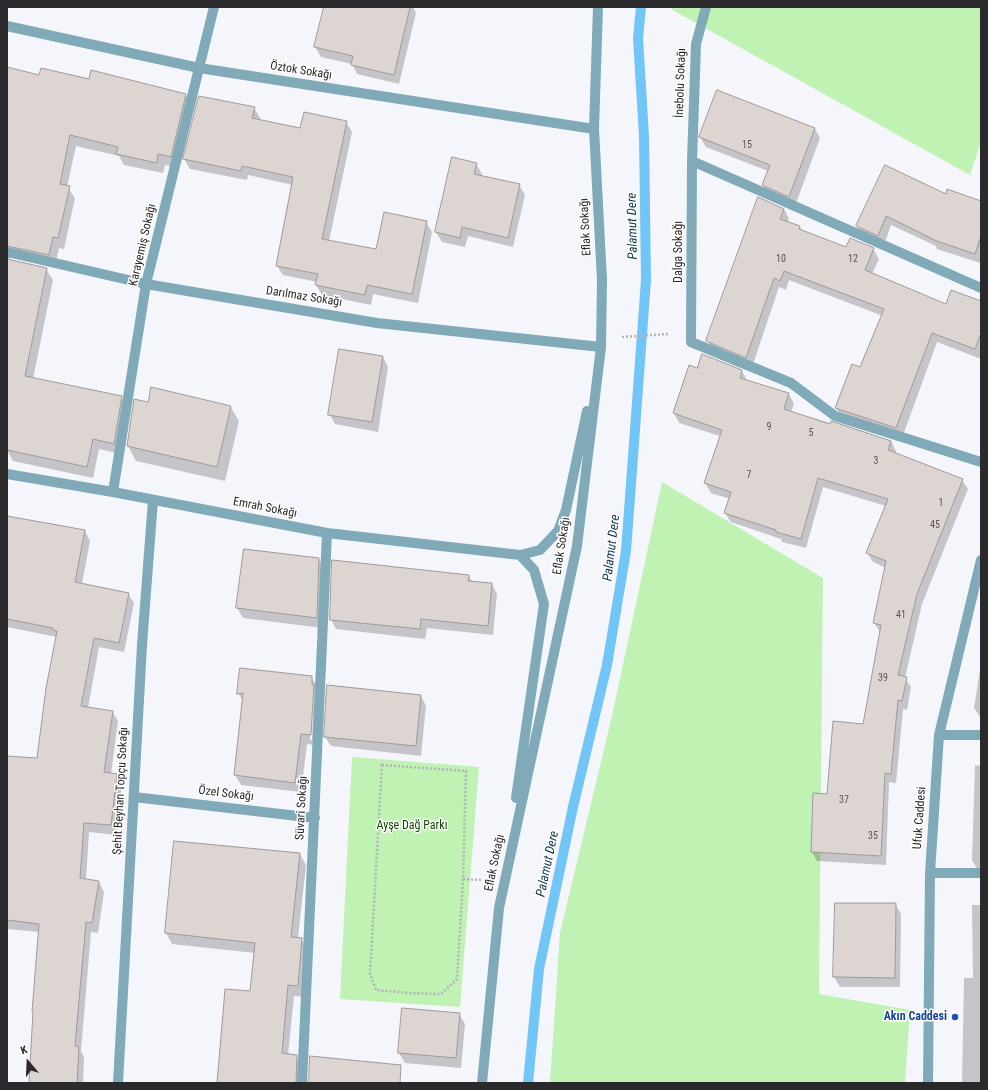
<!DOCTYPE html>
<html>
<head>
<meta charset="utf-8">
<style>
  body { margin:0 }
  #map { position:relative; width:988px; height:1090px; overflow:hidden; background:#f5f5fc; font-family:"Roboto Condensed",sans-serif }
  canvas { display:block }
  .frame { position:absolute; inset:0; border:8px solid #2a2a2c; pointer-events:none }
  .north { position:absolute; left:8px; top:1042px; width:40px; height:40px; -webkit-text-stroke:3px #fff; paint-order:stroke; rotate:341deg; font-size:11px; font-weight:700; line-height:16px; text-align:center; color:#2a2a2c }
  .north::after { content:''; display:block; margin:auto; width:14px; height:18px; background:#2a2a2c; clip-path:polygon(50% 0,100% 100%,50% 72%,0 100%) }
</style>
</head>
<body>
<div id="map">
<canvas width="988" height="1090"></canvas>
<div class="frame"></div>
<div class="north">K</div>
</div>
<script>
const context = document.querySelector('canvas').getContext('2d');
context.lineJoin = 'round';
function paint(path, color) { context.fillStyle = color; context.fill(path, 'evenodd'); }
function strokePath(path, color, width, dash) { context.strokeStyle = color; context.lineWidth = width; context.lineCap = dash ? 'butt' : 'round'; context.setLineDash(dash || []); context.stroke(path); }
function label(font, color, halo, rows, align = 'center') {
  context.font = font + ' "Roboto Condensed",sans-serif'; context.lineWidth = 3; context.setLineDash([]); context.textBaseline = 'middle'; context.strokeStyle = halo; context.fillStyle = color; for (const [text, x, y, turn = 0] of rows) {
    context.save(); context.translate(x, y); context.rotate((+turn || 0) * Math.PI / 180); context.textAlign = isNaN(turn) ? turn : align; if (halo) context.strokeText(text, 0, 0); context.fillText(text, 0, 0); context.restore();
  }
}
paint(new Path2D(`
  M672,7H981V142L970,175L671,9Z
  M662,482L823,578L819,994L910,1010L905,1083H550L560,933L612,716Z
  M352,757L479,767L460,1007L340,999Z`), '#bff2b3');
paint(new Path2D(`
  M325,7H413L416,13L399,84L357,74L352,64L321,57L315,47Z
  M7,68L40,76L90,80L185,94L192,105L177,167L165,165L163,173L124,165L119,156L76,146L67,187L75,198L64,249L59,248L55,266L11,257L8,260L46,269L53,280L33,379L121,397L127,408L120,454L99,449L93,478L13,461L7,450Z
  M254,108L260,118L259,120L301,129L346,122L352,132L329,241L377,251L426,222L432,232L418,303L373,294L371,305L322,295L316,285L317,282L283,275L277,266L293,185L248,175L247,180L190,169L184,159Z
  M815,129L820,138L795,206L769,195L763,185L768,171L706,147L700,137Z
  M476,164L482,174L481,176L519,185L525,195L513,247L468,236L465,247L442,242L436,232Z
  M946,195L981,202L980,263L937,249L936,246L891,225L884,245L863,236L857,226Z
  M784,209L789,219L788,222L800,227L802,231L847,248L873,249L879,259L872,274L947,305L981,302V359L937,342L902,438L842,418L836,408L860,368L883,316L789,280L786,290L779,287L752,367L713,351L708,341Z
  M383,357L388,367L378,432L335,424L330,415Z
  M698,369L742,371L747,380L789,394L794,404L791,412L891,441L896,451L895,454L962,480L968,489L922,604L905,678L911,687L907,710L903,709L896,783L889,782L886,865L817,861L812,852L828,795L863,725L880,632L874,623L886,568L873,562L867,553L886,506L823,487L806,548L782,542L781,539L731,522L725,513L730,499L711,493L705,483L720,436L679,423L674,413Z
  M135,400L149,403L230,406L239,421L225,481L136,461L128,446Z
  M10,518L85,531L90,541L82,584L128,594L134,603L124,652L99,647L88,708L112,711L118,721L111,774L117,775L122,784L116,835L89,832L86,880L99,882L104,892L98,933L91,932L81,1051L84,1057L83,1083H30L33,1012L39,932L7,929V757L37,760L57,637L7,627V533Z
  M245,550L319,559L324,569L322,628L243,618L237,608Z
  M469,576L473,583L492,584L497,594L493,635L427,628L425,639L336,629L331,619Z
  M981,664V718L974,708Z
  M311,677L317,687L316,745L307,744L301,792L241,785L235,775L243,701L238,693ZM313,685L314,687L312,740H310Z
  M421,696L426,706L421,756L331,746L325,737Z
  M975,765L981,766V873L979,872L972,860Z
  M175,842L300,854L306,865L298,938L301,939L308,950L304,997L294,996L288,1055L296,1056L303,1067L302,1083H219L251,993L255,953L172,944L166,933Z
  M895,904L901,914L900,987H840L834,977Z
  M972,905H981V1083H962L964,978H973Z
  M403,1009L459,1014L465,1024L461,1068L405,1063L399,1053Z`), '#0003');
strokePath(new Path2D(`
  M528,1083L539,969L573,807L607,665L626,551L646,280L644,136L638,38L641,7`), '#71c6f7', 10);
const building = new Path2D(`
  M324,7H410L394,75L351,65L353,56L314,47Z
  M7,67L39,75L41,68L89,79L91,70L186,94L171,157L158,154L157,163L116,154L118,147L70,135L60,184L70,186L58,238L53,237L49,255L7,246Z
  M717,90L815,128L789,197L762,185L770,165L699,137Z
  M199,96L255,107L252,118L300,128L304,112L347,121L322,239L376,249L384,212L427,221L412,294L367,285L365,295L315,285L318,274L276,266L293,177L242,166L241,171L183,159Z
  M452,157L477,163L474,174L520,184L508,238L462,227L460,238L435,232Z
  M885,165L946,194L947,189L981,201V236L975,254L931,239V238L886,216L878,236L856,226Z
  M758,197L784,209L780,219L800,226L799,229L846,247L850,238L874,248L865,270L946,304L951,290L981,301V333L975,349L932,333L896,428L835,408L852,364L860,367L884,309L784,271L780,281L774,278L746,358L706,341Z
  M7,259L47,268L25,376L122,396L114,444L93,439L87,467L7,450Z
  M339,349L383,356L372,422L328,415Z
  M702,354L742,370L740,378L789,393L784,409L830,424L831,421L891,441L888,450L963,479L917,594L898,675L907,677L902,701L898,700L891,774L885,773L881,856L811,852L813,793L827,794L833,721L863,724L881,625L873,623L886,561L866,553L888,499L818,478L801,539L776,532V530L724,513L731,492L704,483L722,430L673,413L689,365L697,368Z
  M151,387L231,406L217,467L127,446L134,399L148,402Z
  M7,516L85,530L75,582L129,593L119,643L94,638L81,706L113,711L104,772L117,774L111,825L84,823L80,878L99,881L92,923L86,922L75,1046L79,1047L77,1083H29L33,1012H32L39,924L7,920V756L37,758L46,688L57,631L53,630V628L7,619Z
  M244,549L319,558L317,618L236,608Z
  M332,560L469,575L468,581L492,583L488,626L421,619L420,629L330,620Z
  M240,668L312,676V684H314L311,735L301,734L295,783L234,775L243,693L237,694Z
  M327,685L421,695L416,746L324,737Z
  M174,841L300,853L291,937L302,938L298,986L288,985L282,1053L297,1055L296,1083H217L225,989L250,991L255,943L165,933Z
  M835,903H896L895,978L833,977Z
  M402,1008L460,1013L456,1058L398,1053Z
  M310,1056L401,1065L400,1083H309Z`);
paint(building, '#ddd5d2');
strokePath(building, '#a09996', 1);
strokePath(new Path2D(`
  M622,337L669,334
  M382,765L466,771L463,879L457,979L441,994L409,993L376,990L370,973Z
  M463,879L482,880`), '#b3b3b9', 2.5, [2, 2]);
strokePath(new Path2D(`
  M7,26L199,68L594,129
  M692,161L696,44L706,7
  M7,252L146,284L377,323L601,347
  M981,288L692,161L691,342L791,383L835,416L981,462
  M7,474L113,492L327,533L520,555L540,550L558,531L566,510L587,411
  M113,492L146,284L214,7
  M939,735H981
  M134,797L315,818
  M516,798L544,604L534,570L520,555
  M930,873H981
  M118,1083L142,645L153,500
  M302,1083L327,533
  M482,1083L499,908L577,546L601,347L602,280L594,129L598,7
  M928,1083L930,873L939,735L981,560`), '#80aab7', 10);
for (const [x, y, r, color] of [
  [955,1017,4,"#1a4fb4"]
]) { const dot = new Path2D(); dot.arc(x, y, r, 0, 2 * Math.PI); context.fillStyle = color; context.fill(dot); strokePath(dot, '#fff', 1.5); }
label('10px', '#575556', null, [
  ["15",747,145],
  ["10",781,259],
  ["12",853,259],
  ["9",769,427],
  ["5",811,433],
  ["3",876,461],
  ["7",749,475],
  ["1",941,503],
  ["45",935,525],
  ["41",901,615],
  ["39",883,678],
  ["37",844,800],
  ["35",873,836]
]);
label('12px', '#2a2a2c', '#fff', [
  ["Öztok Sokağı",301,71,9],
  ["İnebolu Sokağı",681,83,-88],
  ["Eflak Sokağı",586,227,-93],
  ["Karayemiş Sokağı",143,245,-77],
  ["Dalga Sokağı",679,252,-90],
  ["Darılmaz Sokağı",304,297,9],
  ["Emrah Sokağı",265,508,11],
  ["Eflak Sokağı",562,546,-81],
  ["Şehit Beyhan Topçu Sokağı",121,791,-87],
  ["Özel Sokağı",226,794,7],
  ["Süvari Sokağı",302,808,-87],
  ["Ufuk Caddesi",920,818,-86],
  ["Eflak Sokağı",495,863,-78]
]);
label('12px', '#134803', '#fff', [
  ["Ayşe Dağ Parkı",412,826]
]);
label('bold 12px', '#164399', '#fff', [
  ["Akın Caddesi",947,1017]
], 'right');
label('italic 13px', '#10364a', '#fff', [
  ["Palamut Dere",633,226,-91],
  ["Palamut Dere",612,548,-83],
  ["Palamut Dere",548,864,-78]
]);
</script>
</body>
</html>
